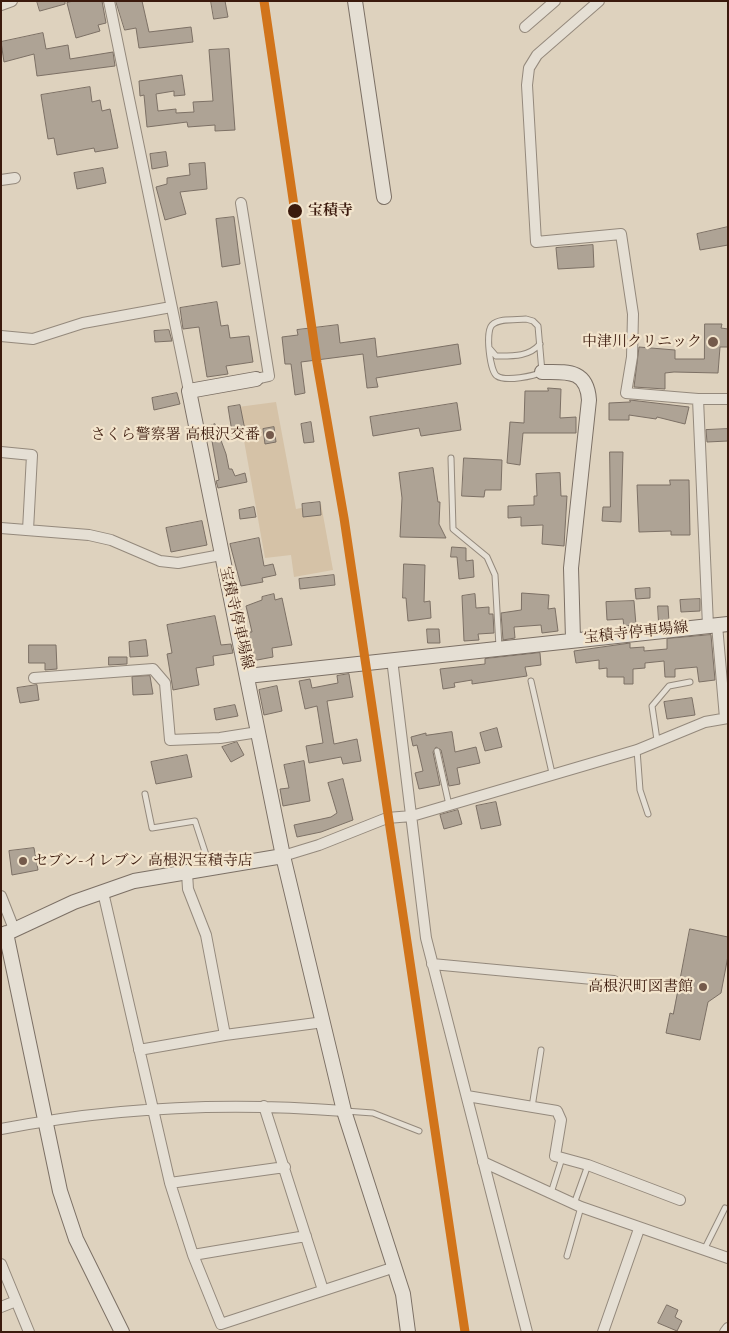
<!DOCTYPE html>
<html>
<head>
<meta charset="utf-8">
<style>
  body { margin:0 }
  #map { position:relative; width:729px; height:1333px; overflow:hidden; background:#ded2be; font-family:"Old Standard TT",serif }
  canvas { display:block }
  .frame { position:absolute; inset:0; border:2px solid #3b1a0d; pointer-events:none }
</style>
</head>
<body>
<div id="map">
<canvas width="729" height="1333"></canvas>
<div class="frame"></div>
</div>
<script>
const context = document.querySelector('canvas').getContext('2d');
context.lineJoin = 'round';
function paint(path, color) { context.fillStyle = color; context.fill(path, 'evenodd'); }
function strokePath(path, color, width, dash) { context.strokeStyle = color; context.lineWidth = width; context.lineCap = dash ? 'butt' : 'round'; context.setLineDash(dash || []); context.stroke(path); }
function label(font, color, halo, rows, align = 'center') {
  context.font = font + ' "Old Standard TT","Noto Serif JP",serif'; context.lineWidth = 4.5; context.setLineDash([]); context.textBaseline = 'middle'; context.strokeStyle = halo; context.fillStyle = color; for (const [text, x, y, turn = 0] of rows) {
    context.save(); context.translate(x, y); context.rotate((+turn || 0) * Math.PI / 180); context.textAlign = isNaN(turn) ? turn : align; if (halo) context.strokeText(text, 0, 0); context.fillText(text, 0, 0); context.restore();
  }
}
paint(new Path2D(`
  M276,402L296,509L321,504L333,570L294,577L291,555L265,558L238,407Z`), '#d5c2a7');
const building = new Path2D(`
  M37,1H65V4L40,11Z
  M73,1H102L106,23L98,25L100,31L76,38L67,3Z
  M116,1H142L149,32L191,27L193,42L139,48L136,28L125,30Z
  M211,1H225L228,17L214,19Z
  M43,33L46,49L68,45L70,59L113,52L115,66L37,76L34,54L4,62L1,42Z
  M229,49L235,130L215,131V125L188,127L187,122L147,127L144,95L140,96L139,81L182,75L185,95L174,96V91L156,94L158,111L176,109V113L194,112L193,102L213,101L209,50Z
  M90,87L92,102L100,100L102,111L110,109L118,148L95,152L94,148L57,155L54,138L48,139L41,95Z
  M166,152L168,166L152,169L150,154Z
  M205,163L207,189L180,192L186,214L165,220L156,187L167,184V178L190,175L189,164Z
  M103,168L106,183L77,189L74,173Z
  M234,217L240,264L222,267L216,219Z
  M728,227V245L700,250L697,234Z
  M593,245L594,267L558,269L556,248Z
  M217,302L221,326L228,325L230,338L249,336L253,362L226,366L228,374L207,377L199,327L183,329L180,308Z
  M705,324H722L721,328L728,329V347H720L718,373L674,372L665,373V389L634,387L639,347L675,350V359H704Z
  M338,325L340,343L375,338L377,357L458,344L461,364L376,378L378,387L367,388L363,354L301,362L305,393L295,395L291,364H285L282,337L298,335L297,330Z
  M169,330L172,341L155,342L154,331Z
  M548,388L561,389L560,418L576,417V433H523L520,465L507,463L510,422L524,423L525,391H548Z
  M177,393L180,404L154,410L152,398Z
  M630,400L689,407L685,424L657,417L656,419L629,415V420H609V403L630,402Z
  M457,403L461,430L421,436L419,428L373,436L370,417Z
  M240,405L245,430L232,432L228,407Z
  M311,422L314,442L304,443L301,424Z
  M215,424L226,454L229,469H232L235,476L245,473L247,482L218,488L216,481L219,480L212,441L206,428Z
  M274,427L276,442L265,444L263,429Z
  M728,429V441L707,442L706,430Z
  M610,452H623L621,522L602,521L603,507H610Z
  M464,458L502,460L501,490H485L484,497L462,496Z
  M433,468L438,502H440L439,524L446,538L400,537L402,498L399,473Z
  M560,473L561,496H567L564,546L542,544L543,525L521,526V517L508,518V506L534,505V496H537L536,474Z
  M670,480H689L690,535H671V531L639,532L637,485H670Z
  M320,502L321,515L303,517L302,504Z
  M254,507L256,517L240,519L239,510Z
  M202,521L207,545L171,552L166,528Z
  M259,538L264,566L273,564L276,575L262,578L263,582L241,586L230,544Z
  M452,547L466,548V561L473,560L474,577L459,579L457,557H451Z
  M404,564L425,565L424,602L430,601L431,618L408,621L406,598H403Z
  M334,575L335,585L300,589L299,579Z
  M650,588V598L636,599L635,589Z
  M522,593L549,595L548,609L555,608L558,631L542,633L541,625L514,627L515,638L503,640L501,613L521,610Z
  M274,594L275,600L282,598L292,645L272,648L273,657L252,661L247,632H252L246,606L262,600V597Z
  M475,594L476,608L489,607V614H493L494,633L478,634L479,640L464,641L462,596Z
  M700,599V611L681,612L680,600Z
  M634,601L636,625L624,626L623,619L607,620L606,602Z
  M658,606H668L669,622L659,623Z
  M215,616L221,645L231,644L233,653L213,656L214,665L196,668L199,685L173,690L167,654L172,653L167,625Z
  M427,629H439L440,643H428Z
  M711,635L715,680L699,682L697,667L675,669V677H665L664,661L645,663V668L633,669V684H624V677H607V668L599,669V660L576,663L574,651L630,643V648L644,647V651L667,649V639Z
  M146,640L148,656L130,657L129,642Z
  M29,645H56L57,669L45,670V663H29Z
  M540,653L541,665L525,667L527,676L472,684V680L454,683L455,687L443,689L440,669L485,664V659Z
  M109,657H127V664L109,665Z
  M349,674L353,697L327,701L334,744L357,739L361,761L343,764L341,757L309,763L306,746L323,743L317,706L305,709L299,681L310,679L312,688L338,683L337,676Z
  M150,676L153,694L133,695L132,677Z
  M37,685L39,700L20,703L17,688Z
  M277,686L282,711L264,715L259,690Z
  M692,698L695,715L667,719L664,702Z
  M235,705L238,716L216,720L214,709Z
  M497,728L502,747L485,751L480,733Z
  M452,732L455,752L476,747L480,763L457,768L460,784L449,786L441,750L436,747L433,752L440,785L419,789L415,773L423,771L417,745L413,746L411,737L426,733V735Z
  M237,742L244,755L231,762L222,747Z
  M187,755L192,777L156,784L151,762Z
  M304,761L310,801L283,806L280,789L289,788L284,765Z
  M343,779L353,820L321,832L297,837L294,825L331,817L337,813L328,783Z
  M496,802L501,825L481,829L476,806Z
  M458,810L462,824L444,829L440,815Z
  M34,848L38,870L12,875L9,851Z
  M690,929L728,937V956L721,993L708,1002L700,1040L666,1033L670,1013L673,1014Z
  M667,1305L678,1310L675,1317L682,1321L677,1331L658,1323Z`);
paint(building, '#aea395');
strokePath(building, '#7c7065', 1);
const lane = new Path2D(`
  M526,319L533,321L538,326L542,372C534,376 506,382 497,376C490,372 485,332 492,325C499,318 516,320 526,319Z
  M490,349L496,356C512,356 529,357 540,344
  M451,458L453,529L487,557L495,575L499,647
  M531,681L552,773
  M657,740L652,706L669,686L690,682
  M637,750L640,790L648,814
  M437,751L449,805
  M145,794L152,828L195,821L210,867
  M532,1107L541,1050
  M345,1111L373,1113L419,1131
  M551,1193L562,1158
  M574,1204L588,1165
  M704,1250L725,1208
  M567,1256L581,1207`);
const street = new Path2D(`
  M109,1L189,391
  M599,1L537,55L529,68L527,85L536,242L621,234L633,314L632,357L626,393L698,399H728
  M1,5L12,1
  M525,27L555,1
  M1,180L15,178
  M241,203L269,376L256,379
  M1,336L33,339L83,323L171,307
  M698,399L708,626
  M1,452L32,455L28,530
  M1,528L89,535L111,540L160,561L178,563L221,555
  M717,625L725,718
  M392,659L426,938L527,1332
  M34,678L153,669L165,683L170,740L220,738L258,732
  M283,856L319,845L387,818L412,816L637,750L705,722L728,718
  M103,892L170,1183L193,1255L221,1324L395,1267
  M1,896L14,929
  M432,964L614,981
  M225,1035L324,1022
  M139,1050L225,1035L206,935L188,889L187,873
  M467,1096L557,1111L561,1120L555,1156L588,1165L680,1200
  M264,1106L323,1290
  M1,1129C113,1107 231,1102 344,1111
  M483,1162L581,1207L728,1258
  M170,1183L285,1167
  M193,1255L306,1236
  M1,1264L29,1332
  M1,1307L16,1301
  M603,1332L639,1229
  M725,1332L728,1328`);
const secondary = new Path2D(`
  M355,1L384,197
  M542,372C567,372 587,369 589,400L571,568L573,639
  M256,379L189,391L283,856L344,1111L403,1294L408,1332
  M247,676L728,624
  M6,933L60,1191L76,1239L122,1332
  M1,936L74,902L134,881L283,856`);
strokePath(lane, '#94897c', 7);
strokePath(street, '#94897c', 12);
strokePath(secondary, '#7c7065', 16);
strokePath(lane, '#e5dfd4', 5);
strokePath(street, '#e5dfd4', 10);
strokePath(secondary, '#e5dfd4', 14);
strokePath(new Path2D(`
  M264,1L317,363L344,518L465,1332`), '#d1741b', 9);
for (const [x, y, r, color] of [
  [295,211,8,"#3b1a0d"],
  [713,342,6,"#745a4b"],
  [270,435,5,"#745a4b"],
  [23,861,5,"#745a4b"],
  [703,987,5,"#745a4b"]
]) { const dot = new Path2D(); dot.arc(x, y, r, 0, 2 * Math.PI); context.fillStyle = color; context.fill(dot); strokePath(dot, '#f2e4cc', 2); }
label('bold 15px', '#3b1a0d', '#f2e4cc', [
  ["宝積寺",308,211]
], 'left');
label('15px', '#3b1a0d', '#f2e4cc', [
  ["中津川クリニック",702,342],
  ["さくら警察署 高根沢交番",260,435],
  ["セブン-イレブン 高根沢宝積寺店",33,861,"left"],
  ["高根沢町図書館",693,987]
], 'right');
label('15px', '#3b1a0d', '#f2e4cc', [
  ["宝積寺停車場線",236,618,77],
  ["宝積寺停車場線",636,633,-6]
]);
</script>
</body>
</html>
